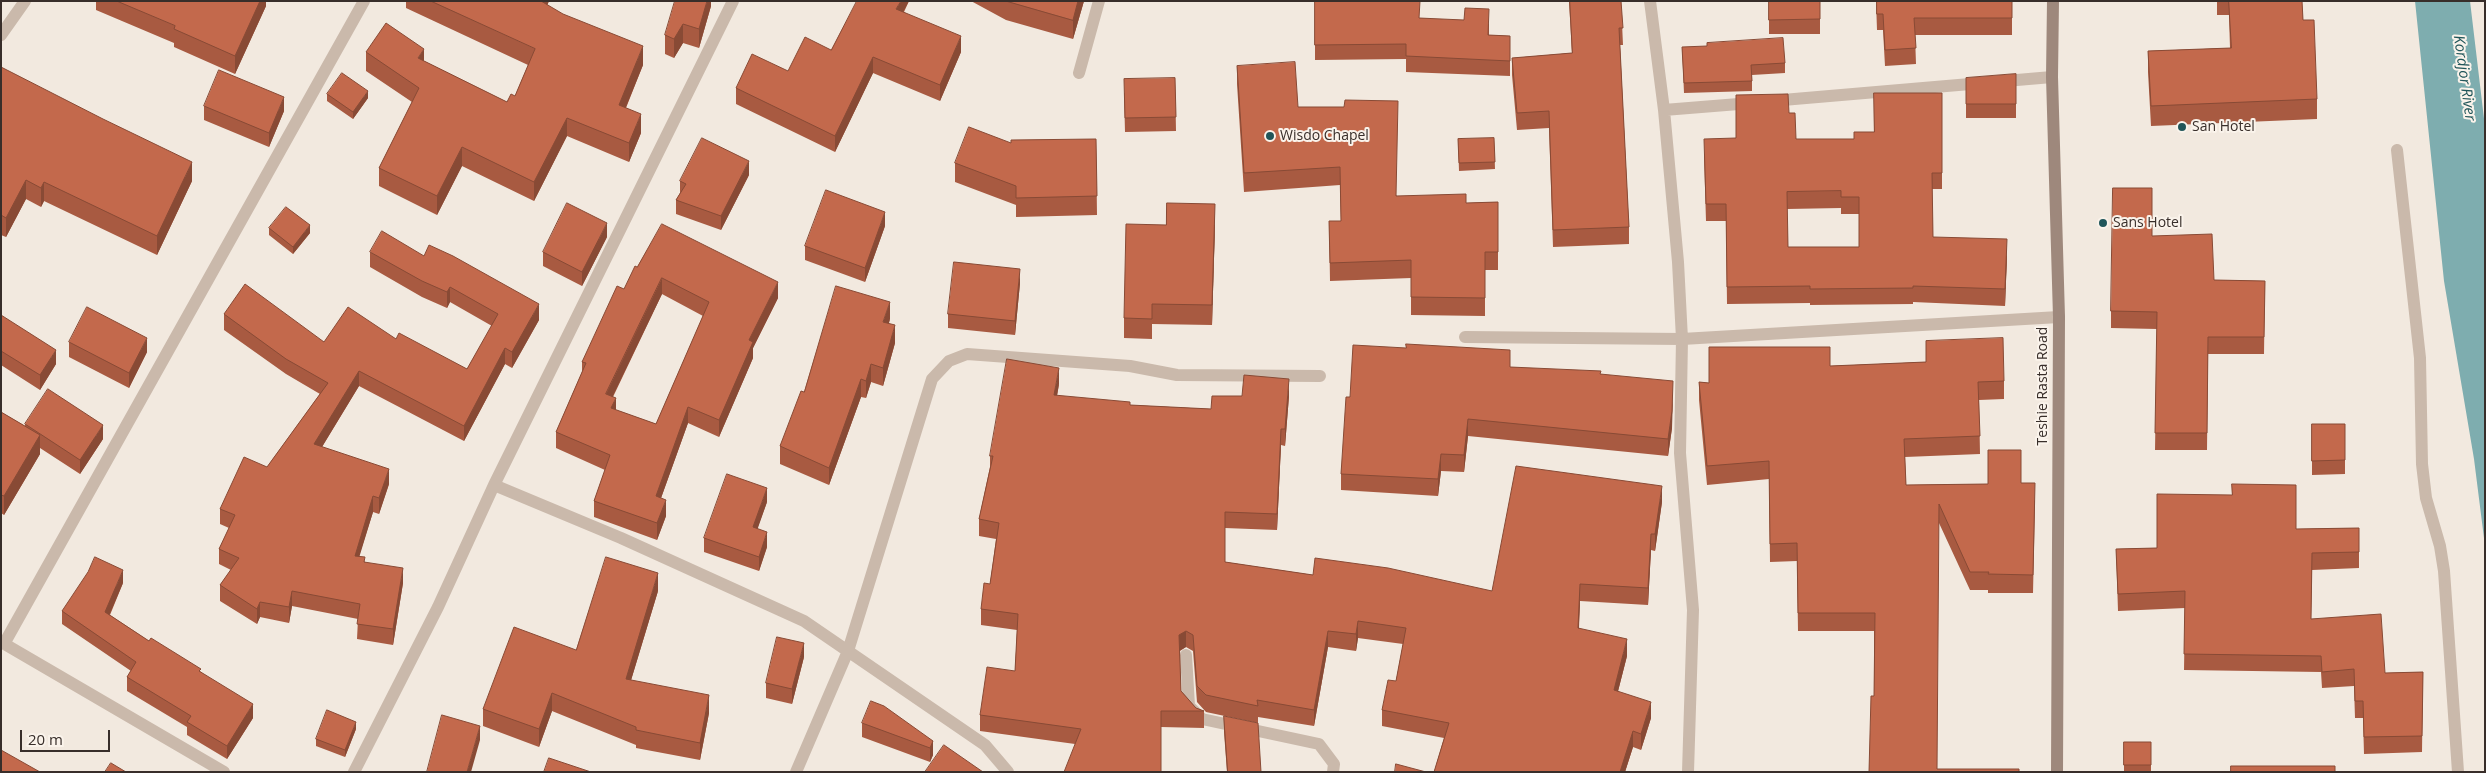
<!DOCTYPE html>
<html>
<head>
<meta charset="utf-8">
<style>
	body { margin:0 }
	#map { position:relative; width:2486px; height:773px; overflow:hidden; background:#f2e9df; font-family:"Open Sans",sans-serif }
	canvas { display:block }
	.frame { position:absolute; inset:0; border:2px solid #382e2a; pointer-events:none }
	.scale { position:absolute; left:20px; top:730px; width:90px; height:22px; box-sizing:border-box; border:2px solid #382e2a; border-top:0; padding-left:6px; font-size:15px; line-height:18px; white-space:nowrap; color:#382e2a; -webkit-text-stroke:4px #faf3eb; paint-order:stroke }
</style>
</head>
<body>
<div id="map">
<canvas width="2486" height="773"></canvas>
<div class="frame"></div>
<div class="scale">20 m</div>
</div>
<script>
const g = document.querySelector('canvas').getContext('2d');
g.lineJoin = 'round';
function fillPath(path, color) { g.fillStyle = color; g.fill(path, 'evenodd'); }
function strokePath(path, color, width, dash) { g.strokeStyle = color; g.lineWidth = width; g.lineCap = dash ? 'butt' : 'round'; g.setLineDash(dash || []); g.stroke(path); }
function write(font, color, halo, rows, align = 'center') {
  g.font = font + ' "Open Sans",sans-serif'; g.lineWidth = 4; g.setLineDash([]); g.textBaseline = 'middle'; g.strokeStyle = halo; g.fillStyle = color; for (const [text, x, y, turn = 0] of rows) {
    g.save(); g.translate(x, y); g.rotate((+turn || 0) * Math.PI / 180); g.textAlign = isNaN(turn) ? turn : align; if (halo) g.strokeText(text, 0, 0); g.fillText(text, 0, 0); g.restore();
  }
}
const water = new Path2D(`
	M2415 1H2470L2485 127V546L2474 459 2444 281Z`);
const lane = new Path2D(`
	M2397 150 2420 358 2422 464 2426 498 2440 546 2444 571 2458 772`);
const street = new Path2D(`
	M1650 1 1664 110 1678 262 1682 339 1680 453 1693 610 1688 772
	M1 35 25 1
	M1079 73 1099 1
	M1771 101 2052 77
	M1664 110 1751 103
	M1465 337 1682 339 2059 317
	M494 485 621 538 804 621 985 745 1008 772
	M1 642 224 772
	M4 644 364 1
	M1186 655 1189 706 1202 719 1319 744 1334 764 1333 772
	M354 772 438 607 494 485 733 1
	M796 772 848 651 932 379 949 361 967 354 1130 366 1177 375 1320 376`);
const secondary = new Path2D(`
	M2053 1 2052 77 2059 317 2057 772`);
const wall = new Path2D(`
	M96 1H266V6L235 74 174 47V43L96 10Z
	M406 1H549L547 5 643 65 626 108 641 133 629 162 567 136 534 201 462 166 437 215 379 186V168L412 102 366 71V52L424 61 507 102 515 96 528 65 406 8Z
	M711 1V6L699 48 683 43 674 58 665 54V35Z
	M909 1 904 12 961 52 940 101 873 73 835 152 736 104V88L788 71 831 50Z
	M971 1H1084L1073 39 1006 20Z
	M1315 1 1420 18 1489 24V35L1510 36V76L1406 72V59L1315 60Z
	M1569 1H1621L1623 45H1620L1629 227V244L1553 247 1549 128 1517 130 1512 75V58L1572 53Z
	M1769 1H1820V34H1769Z
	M1876 1H2012V35H1915L1916 64 1885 66 1883 30H1877Z
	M2217 1H2302L2303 20 2317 99V119L2151 126 2148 72V51L2230 48 2229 15H2217Z
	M1682 47 1785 63V73L1752 75V91L1684 93Z
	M1237 66 1298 107 1397 196 1466 203 1498 202V270H1485V316L1411 315V278L1330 281 1329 221H1341L1340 185 1244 192 1237 84Z
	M1 67 192 181 157 255 44 201 41 207 26 199 6 237 1 235Z
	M2016 74V118H1966V78Z
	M1175 78 1176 131 1125 132 1124 93Z
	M1942 93V189H1932L1933 237 2007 256 2005 306 1913 302V304L1810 305V303L1727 304 1726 221H1706L1704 155 1736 138 1789 113 1796 139H1854L1874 132ZM1841 208V214H1859V247H1788L1787 209Z
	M327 94 368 98 353 119 327 101Z
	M204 106 284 111 269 147 204 120Z
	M1494 138 1495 169 1459 171 1458 139Z
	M1096 139 1097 215 1016 217V205L955 182V163L1011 143Z
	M749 175 721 230 676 214V200L680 193V181Z
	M1166 225H1215L1212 325 1152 324V339L1124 338V318Z
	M885 226 865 282 805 260V246Z
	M269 228 310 233 293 254 269 235Z
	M2152 236 2214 280 2265 281 2264 354H2208L2207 450H2155L2157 329 2111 328V311Z
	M607 237 582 286 543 266V252Z
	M370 252 539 320 512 368 505 364 464 441 359 386 322 447 389 484 379 514 373 512 359 556 365 562 403 583 393 645 357 639 358 619 292 606 289 623 260 617 257 624 220 601V585L231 570 219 564V549L229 528 220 524V509L267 467 320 394 286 374 224 330V314L324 342 396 339 467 369 492 326 450 302 447 308 422 297 370 267Z
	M637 267 778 298 753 348V358L719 437 688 423 661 498 666 516 657 540 594 517V501L605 470 556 448V432L582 372V362ZM662 294 703 316 656 424 616 410 613 397Z
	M1020 283 1015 335 948 328V314Z
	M1 315 56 364 40 390 1 365Z
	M890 319 889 323 895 343 883 386 871 382 866 398 861 397 829 485 780 464V446L804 392Z
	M1926 341 2004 381V399L1979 400 1980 454 1905 457 1906 485 1988 484 2021 483 2035 501 2033 593H1988V590H1970L1939 523 1869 772 1874 696V631H1798L1797 561 1770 562 1769 479 1707 485 1699 400V382L1709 383 1830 366 1926 362Z
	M69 342 147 352 129 388 69 357Z
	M1510 367 1601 374 1672 428 1668 456 1468 436 1464 472 1441 471 1438 496 1341 490V474L1350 397Z
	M1059 384 1057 396 1130 405 1211 409 1289 396 1285 446 1281 445 1277 530 1225 528V562L1313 575 1492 591 1662 502 1655 551 1651 550 1648 605 1580 601 1579 628 1627 656 1618 691 1651 718 1641 750 1633 747 1625 772H1434L1444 738 1382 726V710L1396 681 1403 644 1358 638 1356 651 1328 647 1314 726 1258 717V723L1206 712 1197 702 1193 651 1186 647 1180 651 1181 691 1196 708 1204 711V728L1161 727 1075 744 980 731V715L1015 671 1017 630 981 625V609L990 584 996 539 979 536V519L990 467V456Z
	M1 412 25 426V424L103 439 80 474 40 448V454L4 515 1 513Z
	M2312 424H2345V474L2312 475Z
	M767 502 757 529 767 547 759 571 704 552V538Z
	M2359 528V568L2312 570 2311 619 2385 673 2423 672 2422 752 2364 754 2363 718H2355L2354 686 2322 688 2321 672 2184 670 2185 608 2118 611 2116 549 2157 548 2296 529Z
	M123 583 110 615 149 641 201 672 253 718 227 759 187 735V727L127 691V677L131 671 62 624V611Z
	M658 591 631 680 709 713 700 760 636 748V745L552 711 539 747 483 726V709L576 650Z
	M804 657 792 704 766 698V683Z
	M1224 716 1261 772H1227L1224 732Z
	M862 723 933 741V755L930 762 862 737Z
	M356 729 345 757 316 746V739Z
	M2124 742H2151V772H2124Z`);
const shadedWall = new Path2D(`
	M260 1H266V6L235 74V56Z
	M541 1H549L541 20Z
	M707 1H711V6L699 48V29Z
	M901 1H909L896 25V9Z
	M1078 1H1084L1073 39V20Z
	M683 24V43L674 58V39Z
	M961 36V52L940 101V85Z
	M643 46V65L619 124V105Z
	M424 49V68L418 58Z
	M873 57V73L835 152V136Z
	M368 91V98L353 119V112Z
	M284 97V111L269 147V133Z
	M641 114V133L629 162V143Z
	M567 118V136L534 201V182Z
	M462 147V166L437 215V196Z
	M749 161V175L721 230V216Z
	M192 162V181L157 255V236Z
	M26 180V199L6 237V218Z
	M44 182V201L41 207V188Z
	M1215 204V225L1212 325V305Z
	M885 212V226L865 282V268Z
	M607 223V237L582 286V272Z
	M310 225V233L293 254V247Z
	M2007 239V256L2005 306V289Z
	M1020 269V283L1015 335V321Z
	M662 278V294L606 410V394Z
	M778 282V298L753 348V358L719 437V420L749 340Z
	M450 287V302L447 308V292Z
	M890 302V319L883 340V322Z
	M539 304V320L512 368V352Z
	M895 325V343L883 386V368Z
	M147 338V352L129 388V373Z
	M505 348V364L464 441V426Z
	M56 350V364L40 390V375Z
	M871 364V382L866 398V381Z
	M1059 368V384L1054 412V395Z
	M359 371V386L314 460V444Z
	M861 379V397L829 485V468Z
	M1289 379V396L1285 446V429Z
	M1673 397 1672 428 1668 456V439Z
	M616 398V414L611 408Z
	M688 407V423L656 512V496Z
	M1468 419V436L1464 472V455Z
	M103 425V439L80 474V460Z
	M1281 429V445L1277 530V514Z
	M40 435V454L4 515V496Z
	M1441 454V471L1438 496V479Z
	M389 469V484L379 514V498Z
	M1662 486V502L1655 551V534Z
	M767 488V502L753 542V527Z
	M373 496V512L355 571V556Z
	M666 500V516L657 540V523Z
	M767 532V547L759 571V557Z
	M1651 534V550L1648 605V588Z
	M403 568V583L393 645V629Z
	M123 570V583L105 625V612Z
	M658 573V591L626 697V679Z
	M1580 584V601L1578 644V628Z
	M292 591V606L289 623V607Z
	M260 602V617L257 624V609Z
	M1358 621V638L1356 651V634Z
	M1186 631V647L1179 651V635Z
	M1328 631V647L1314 726V710Z
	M1627 639V656L1614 707V690Z
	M804 643V657L792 704V689Z
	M552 693V711L539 747V729Z
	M709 695V713L700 760V743Z
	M1651 702V718L1641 750V734Z
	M253 704V718L227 759V746Z
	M356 722V729L345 757V750Z
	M480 726V740L471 772H467Z
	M1633 731V747L1625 772H1620Z
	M933 741V755L930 762V748Z`);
const building = new Path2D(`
	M117 1H260L235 56 174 29 175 26Z
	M431 1H541L563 14 643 46 619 105 641 114 629 143 567 118 534 182 462 147 437 196 379 168 419 88 366 52 386 23 424 49 418 58 507 102 511 94 515 96 535 49Z
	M675 1H707L699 29 683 24 674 39 665 35Z
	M857 1H901L896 9 961 36 940 85 873 57 835 136 736 88 752 54 788 71 805 37 831 50Z
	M1006 1H1078L1073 20Z
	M1315 1H1420L1419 18 1464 20 1465 8 1489 9 1488 35 1510 36V61L1406 56V44L1315 45Z
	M1570 1H1621L1623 28H1619L1629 227 1553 230 1549 111 1517 113 1512 58 1572 53Z
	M1769 1H1820V19L1769 20Z
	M1877 1H2012V18H1914L1916 48 1885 50 1883 14H1877Z
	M2229 1H2302L2303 20H2314L2317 99 2151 106 2148 51 2231 48Z
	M1783 38 1785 63 1751 65 1752 81 1684 83 1682 47 1707 46V43Z
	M1295 62 1298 107H1344L1345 100 1398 101 1396 196 1466 194V203L1498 202V252H1485V298L1411 297V260L1330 263 1329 221H1341L1340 167 1244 173 1237 66Z
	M1 67 103 119 192 162 157 236 44 182 41 188 26 180 6 218 1 215Z
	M219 70 284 97 269 133 204 106Z
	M342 73 368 91 353 112 327 94Z
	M2016 74V104H1966V78Z
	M1175 78 1176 117 1125 118 1124 79Z
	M1874 93H1942V173H1932L1933 237 2007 239 2005 289 1913 286V288L1810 289V286L1727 287 1726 204H1706L1704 139 1736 138V95L1788 94 1789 113H1795L1796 139H1854V132H1874ZM1841 191V197H1859V247H1788L1787 192Z
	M969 127 1011 143V140L1096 139 1097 196 1016 198V186L955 163Z
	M702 138 749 161 721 216 676 200 686 184 680 181Z
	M1494 138 1495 162 1459 163 1458 139Z
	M2113 188H2152V236L2212 234 2214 280 2265 281 2264 337H2208L2207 433H2155L2157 312 2111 311Z
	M826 190 885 212 865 268 805 246Z
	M567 203 607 223 582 272 543 252Z
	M1167 203 1215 204 1212 305 1152 304V319L1124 318 1126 224 1166 225Z
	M286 207 310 225 293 247 269 228Z
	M662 224 778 282 749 340 753 342 719 420 688 407 656 496 666 500 657 523 594 501 610 455 556 432 586 363 582 362 617 286 624 289 635 266 637 267ZM662 278 709 302 656 424 611 408 616 398 606 394Z
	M382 231 424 256 429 245 453 256 539 304 512 352 505 348 464 426 359 371 314 444 389 469 379 498 373 496 355 556 365 557 364 562 403 568 393 629 357 624 360 604 292 591 289 607 260 602 257 609 220 585 239 558 219 549 235 515 220 509 244 457 267 467 328 383 286 359 224 314 245 284 324 342 348 307 396 339 399 333 467 369 498 314 450 287 447 292 422 281 370 252Z
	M954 262 1020 269 1015 321 948 314Z
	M836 286 890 302 883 322 895 325 883 368 871 364 866 381 861 379 829 468 780 446 801 391 804 392Z
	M87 307 147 338 129 373 69 342Z
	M1 315 56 350 40 375 1 351Z
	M2003 338 2004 381 1978 382 1980 436 1904 439 1906 485 1988 484V450H2021V483H2035L2033 575 1988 574 1989 572H1970L1939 504 1937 769H2019V772H1869L1871 696H1874L1875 613H1798L1797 543 1770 544 1769 461 1707 466 1699 382 1709 383V347H1830V366L1926 362V341Z
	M1406 344 1510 350V367L1601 371 1600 374 1673 381 1672 411 1668 439 1468 419 1464 455 1441 454 1438 479 1341 474 1346 397H1350L1353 345 1406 348Z
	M1007 359 1059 368 1054 395 1130 402V405L1211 409 1212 396H1242L1244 375 1289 379 1285 429H1281L1277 514 1225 512V562L1313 575 1315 558 1388 568 1492 591 1516 466 1662 486 1655 534H1651L1648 588 1580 584 1578 628 1627 639 1614 690 1651 702 1641 734 1633 731 1620 772H1434L1449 723 1382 710 1388 680 1396 681 1406 628 1358 621 1356 634 1328 631 1314 710 1257 700 1258 706 1206 695 1197 686 1193 635 1186 631 1179 635 1181 691 1196 708 1204 711H1161V772H1064L1081 729 980 715 987 667 1015 671 1018 614 981 609 984 583 990 584 999 523 979 519 993 456H990Z
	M48 389 103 425 80 460 25 424Z
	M1 412 40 435 4 496 1 495Z
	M2312 424H2345V460L2312 461Z
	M727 474 767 488 753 527 767 532 759 557 704 538Z
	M2232 484 2296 485V529L2359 528V552L2312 553 2311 619 2381 614 2385 673 2423 672 2422 736 2364 737 2363 701H2355L2354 669 2322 672 2321 656 2184 654 2185 591 2118 594 2116 549 2157 548V494L2232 495Z
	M95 557 123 570 105 612 149 641 151 638 201 669 199 671 253 704 227 746 187 722 191 716 127 677 136 662 62 611 88 572Z
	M606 557 658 573 626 679 709 695 700 743 636 730V727L552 693 539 729 483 709 514 627 576 650Z
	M777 637 804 643 792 689 766 683Z
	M871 701 884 706 933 741 930 748 862 723Z
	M327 710 356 722 345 750 316 739Z
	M442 715 480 726 467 772H427Z
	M1224 716 1258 723 1261 772H1228Z
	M2124 742H2151V765H2124Z
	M944 745 983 772H925Z
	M1 750 40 772H1Z
	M549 758 591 772H544Z
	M111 763 126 772H105Z
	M1396 764 1426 772H1395Z
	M2231 766H2335V772H2231Z`);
const markers = [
	[2182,127,5,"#205559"],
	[1270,136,5,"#205559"],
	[2103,223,5,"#205559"]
];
const poiNames = [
	["San Hotel",2192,127],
	["Wisdo Chapel",1280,136],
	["Sans Hotel",2113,223]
];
const streetNames = [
	["Teshie Rasta Road",2043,386,-90]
];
const waterNames = [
	["Kordjor River",2464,78,82]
];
fillPath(water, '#7eadaf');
strokePath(lane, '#cab9ab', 12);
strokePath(street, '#cab9ab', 12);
strokePath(secondary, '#9e887c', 12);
fillPath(wall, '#a85a41');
fillPath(shadedWall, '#884a35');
fillPath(building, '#c3694c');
strokePath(building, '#884a35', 1);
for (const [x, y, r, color] of markers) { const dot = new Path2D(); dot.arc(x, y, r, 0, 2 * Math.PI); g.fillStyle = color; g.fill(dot); strokePath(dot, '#faf3eb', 2); }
write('14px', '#382e2a', '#faf3eb', poiNames, 'left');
write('14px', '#382e2a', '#faf3eb', streetNames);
write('italic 15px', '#205559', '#faf3eb', waterNames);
</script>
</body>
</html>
